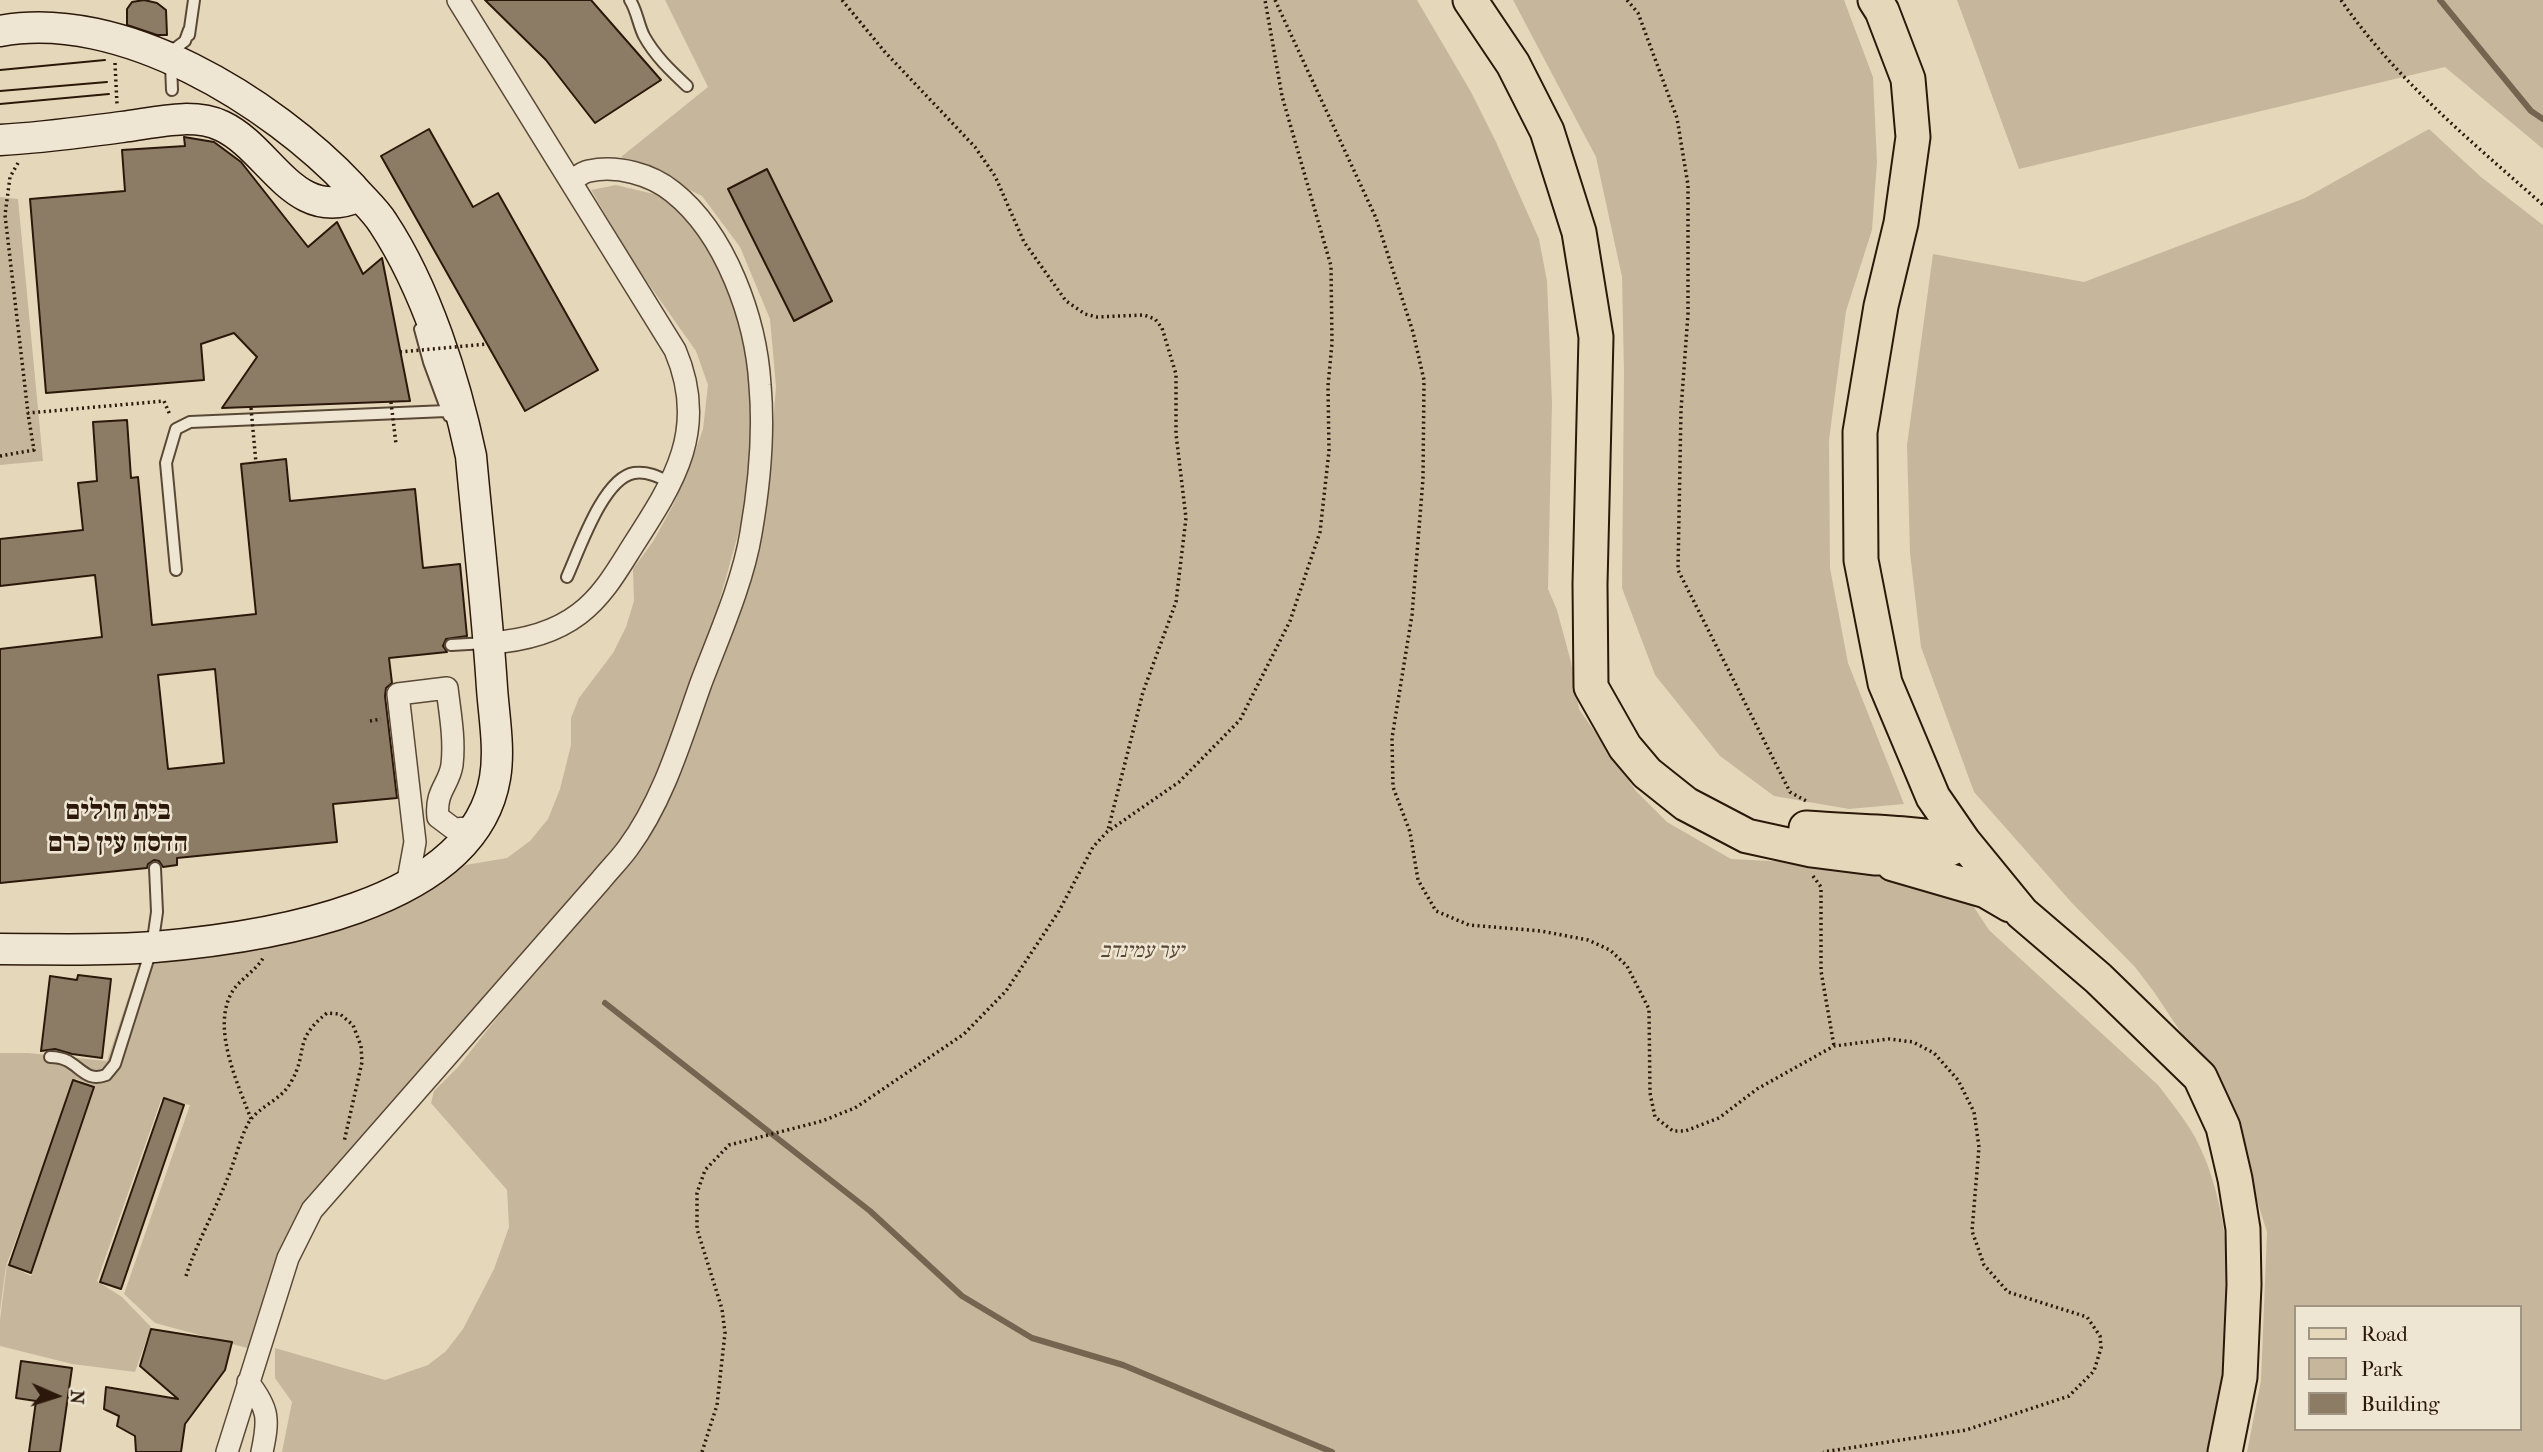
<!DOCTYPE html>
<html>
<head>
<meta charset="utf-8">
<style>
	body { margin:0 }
	#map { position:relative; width:2543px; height:1452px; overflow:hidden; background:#e5d8ba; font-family:"IM FELL French Canon",serif }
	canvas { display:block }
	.legend { position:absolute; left:2294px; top:1305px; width:228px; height:126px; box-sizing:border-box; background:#eee6d2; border:2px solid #a09482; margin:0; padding:9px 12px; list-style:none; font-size:21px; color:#2c180a }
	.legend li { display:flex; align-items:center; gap:14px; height:35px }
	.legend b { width:35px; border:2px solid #a09482 }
	.north { position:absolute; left:21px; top:1361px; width:70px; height:70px; -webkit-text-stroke:5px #eee6d2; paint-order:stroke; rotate:93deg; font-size:19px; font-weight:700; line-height:28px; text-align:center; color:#2c180a }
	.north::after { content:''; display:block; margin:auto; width:24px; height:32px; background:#2c180a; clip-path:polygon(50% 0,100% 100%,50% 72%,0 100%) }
</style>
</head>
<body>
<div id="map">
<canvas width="2543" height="1452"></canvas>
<ul class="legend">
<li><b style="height:9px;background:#e5d8ba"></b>Road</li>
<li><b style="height:19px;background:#c6b79c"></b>Park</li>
<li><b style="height:19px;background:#8c7c66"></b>Building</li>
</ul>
<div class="north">N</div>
</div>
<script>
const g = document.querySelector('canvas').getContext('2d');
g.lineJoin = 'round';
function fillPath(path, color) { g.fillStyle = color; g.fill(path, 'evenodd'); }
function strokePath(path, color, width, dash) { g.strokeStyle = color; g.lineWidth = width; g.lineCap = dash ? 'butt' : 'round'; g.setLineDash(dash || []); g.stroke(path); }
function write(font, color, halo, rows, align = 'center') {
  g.font = font + ' "IM FELL French Canon","Frank Ruhl Libre",serif'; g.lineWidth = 5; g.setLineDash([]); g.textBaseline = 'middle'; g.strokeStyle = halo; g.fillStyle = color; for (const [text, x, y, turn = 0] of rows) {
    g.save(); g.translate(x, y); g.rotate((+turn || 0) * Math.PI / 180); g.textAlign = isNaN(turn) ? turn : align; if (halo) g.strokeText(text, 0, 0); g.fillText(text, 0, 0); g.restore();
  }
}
const green = new Path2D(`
	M665 0H1417L1471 92 1496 142 1539 239 1547 281 1552 403 1548 589 1557 610 1571 662 1579 709 1636 791 1667 822 1731 859 1832 864 1875 876 1958 883 1989 930 2158 1085C2171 1102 2184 1118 2195 1137 2231 1205 2232 1293 2226 1368 2224 1396 2217 1424 2212 1452H282L292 1402 275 1378V1348L385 1380 428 1365 446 1351 463 1329 494 1269 509 1227 507 1190 431 1103 434 1091 458 1067 573 922 634 854 767 498 776 387 770 319 740 247 702 196 621 157 708 87Z
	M1513 0H1844L1873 77 1877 162 1872 230 1846 311 1829 440 1830 568 1848 663 1904 804 1849 809 1774 796 1720 756 1655 675 1622 588 1624 373 1622 277 1596 157Z
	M1957 0H2543V149L2445 67 2019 169Z
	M2429 129 2481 177 2543 225V1452H2247L2261 1380 2267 1232 2224 1097 2154 992 2135 967 2072 903 1974 792 1921 647 1910 553 1907 445 1933 254 2084 282 2305 198ZM2296 1307H2520V1429H2296Z
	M616 185 658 195 683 212 721 264 748 340 754 439 744 513 701 667 666 762 640 809 623 846 345 1162 309 1195 294 1224 251 1349 155 1323 124 1294 190 1105 161 1100 97 1281 122 1297 151 1327 135 1372 72 1364 0 1346V1320L7 1264 31 1276 95 1086 76 1079 6 1266 0 1311V1053H28L107 1061 141 959 448 868 507 858 530 841 548 819 560 789 571 745V718L579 698 613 653 626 627 634 601 633 569 654 540 673 505 687 474 703 429 708 385 696 351 635 265 591 190Z
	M0 197 18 199 43 461 0 465Z`);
const stream = new Path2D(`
	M2440 0 2531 111 2543 119
	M605 1003 870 1211 962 1296 1032 1338 1123 1365 1332 1452`);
const building = new Path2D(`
	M144 0 157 3 166 10 167 35H157L127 25V9L132 2Z
	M485 0H591L661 80 595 123 546 60Z
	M429 129 473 207 498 193 598 370 525 411 381 156Z
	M184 137 214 142 241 162 308 247 337 222 363 274 382 258 410 401 222 408 257 357 234 333 201 344 204 380 46 393 30 199 125 191 122 150 185 146Z
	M767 169 832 301 794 321 728 189Z
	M127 420 131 478 138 477 152 625 256 614 241 464 286 459 290 501 415 489 423 568 460 564 467 636 446 639 443 646 447 652 389 658 392 683 386 688 385 696 397 798 333 804 337 842 177 858V865L163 867 159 861 154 860 148 864 147 868 0 883V649L102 637 95 575 0 586V539L83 530 78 483 97 481 93 422ZM215 669 224 763 168 769 158 675Z
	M78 975 111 979 102 1058 72 1054 55 1049 41 1051 50 976 77 980Z
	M73 1080 94 1087 31 1273 9 1265Z
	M164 1098 184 1105 121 1289 100 1282Z
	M151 1329 232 1342 225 1370 185 1424 181 1452H136L135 1436 117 1426 119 1416 104 1409 106 1387 178 1399 140 1366Z
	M21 1361 72 1368 60 1452H29L36 1401 16 1398Z`);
const path = new Path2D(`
	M842 0 884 51 975 147 995 176 1024 242 1066 301 1085 314 1097 317 1144 315 1155 319 1162 328 1176 374V434L1186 518 1176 602 1143 692 1108 830
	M1275 0 1376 218 1413 332 1424 380 1423 479 1412 615 1392 738 1393 787 1410 832 1418 880 1436 911 1469 925 1541 931 1588 940 1610 950 1627 966 1649 1009 1650 1093 1655 1117 1673 1131H1685L1719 1118 1757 1089 1834 1046 1889 1039 1913 1042 1934 1053 1958 1080 1974 1112 1979 1147 1972 1231 1984 1265 2008 1292 2087 1317 2100 1336 2101 1348 2094 1371 2069 1396 1966 1430 1823 1452
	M1627 0 1638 13 1677 118 1688 185V314L1681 410 1678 570 1790 792 1808 802
	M2341 0C2396 80 2471 141 2543 205
	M115 63 117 105
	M18 163 10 177 5 215 28 413 164 401 170 415
	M0 456 34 450 28 414
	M370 721 381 719
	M1813 876 1821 887V971L1834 1046
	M251 1119C238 1084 212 1030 231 994 238 980 256 971 263 958
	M186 1276C197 1242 215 1211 228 1177 234 1164 243 1127 252 1118 264 1104 282 1099 291 1082 309 1051 292 1041 327 1013L340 1014 353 1025 361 1046 362 1062 344 1142
	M702 1452 717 1405 725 1333 722 1309 697 1229V1193L705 1170 729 1145 822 1121 855 1108 964 1034 1006 991 1059 911 1093 847 1107 832 1179 782 1240 720 1290 621 1320 532 1329 451 1328 386 1332 343 1331 266 1282 96 1265 0`);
const lane = new Path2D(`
	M630 0C637 11 638 24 644 36 655 56 671 71 687 86
	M189 35 194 0
	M169 53 185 41 189 30
	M171 64 172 90
	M420 329 429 362 449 416
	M176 570 166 463 176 429 190 422 446 411
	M567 577C579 551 603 478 634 473 648 471 659 477 671 483
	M451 645 486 643
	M50 1057C56 1057 62 1058 68 1061 82 1069 88 1082 106 1075L115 1064 152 947 157 912 155 868`);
const street = new Path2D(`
	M458 0 675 350C709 429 674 482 632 547 617 571 602 597 579 614 554 633 520 641 489 643
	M407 886 415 842 398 694 447 688C450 713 455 739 452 765 449 785 435 791 438 817L454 829 469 828 480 822
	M248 1382C269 1409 269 1419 262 1452
	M227 1452 288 1258 312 1210 601 880C610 869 620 859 628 848 664 799 681 739 701 683 719 636 743 582 751 533 759 487 764 431 760 385 756 319 726 234 673 192 651 174 617 165 589 171 582 172 576 178 571 182`);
const secondary = new Path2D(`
	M0 31C121 8 272 102 352 187 362 199 375 210 383 223 426 288 455 380 471 456 478 533 487 610 492 688 494 717 500 749 495 778 473 908 261 938 154 947 103 951 51 949 0 949
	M0 140C41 138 82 132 122 127 154 123 192 112 222 126 271 149 294 225 360 196`);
const primary = new Path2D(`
	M1470 0 1513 64 1547 131 1579 232 1596 337 1590 584 1591 687 1625 747 1647 773 1686 804 1747 836 1811 850 1874 858H1910L1939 854 1964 842
	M1875 0 1882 11 1908 79 1913 137 1901 223 1881 306 1860 432 1861 560 1885 683 1933 797 1964 842 2022 913 2098 978 2200 1077 2223 1127 2235 1179 2243 1229 2244 1285 2240 1377 2225 1452
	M1806 828C1859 832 1910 831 1962 842
	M1893 864 1986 891 2010 905`);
const tram = new Path2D(`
	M0 70 105 60
	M0 91 107 82
	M0 104 109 94`);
const pathBridge = new Path2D(`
	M400 352 487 344
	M391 402 396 444
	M251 408 256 463`);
const parkNames = [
	["יער עמינדב",1142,952]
];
const districtNames = [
	["בית חולים",118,812],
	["הדסה עין כרם",118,844]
];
fillPath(green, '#c6b79c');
strokePath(stream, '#756450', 6);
fillPath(building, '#8c7c66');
strokePath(building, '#2c180a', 2);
strokePath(lane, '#5a4836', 14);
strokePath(street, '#5a4836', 24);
strokePath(secondary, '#2c180a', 33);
strokePath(primary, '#2c180a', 37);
strokePath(path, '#2c180a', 3.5, [2, 3.5]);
strokePath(lane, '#eee6d2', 10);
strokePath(street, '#eee6d2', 21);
strokePath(secondary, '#eee6d2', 30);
strokePath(primary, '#e5d8ba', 33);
strokePath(tram, '#2c180a', 2);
strokePath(pathBridge, '#2c180a', 3.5, [2, 3.5]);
write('italic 21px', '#5a4836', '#eee6d2', parkNames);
write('bold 28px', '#2c180a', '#eee6d2', districtNames);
</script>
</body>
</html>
